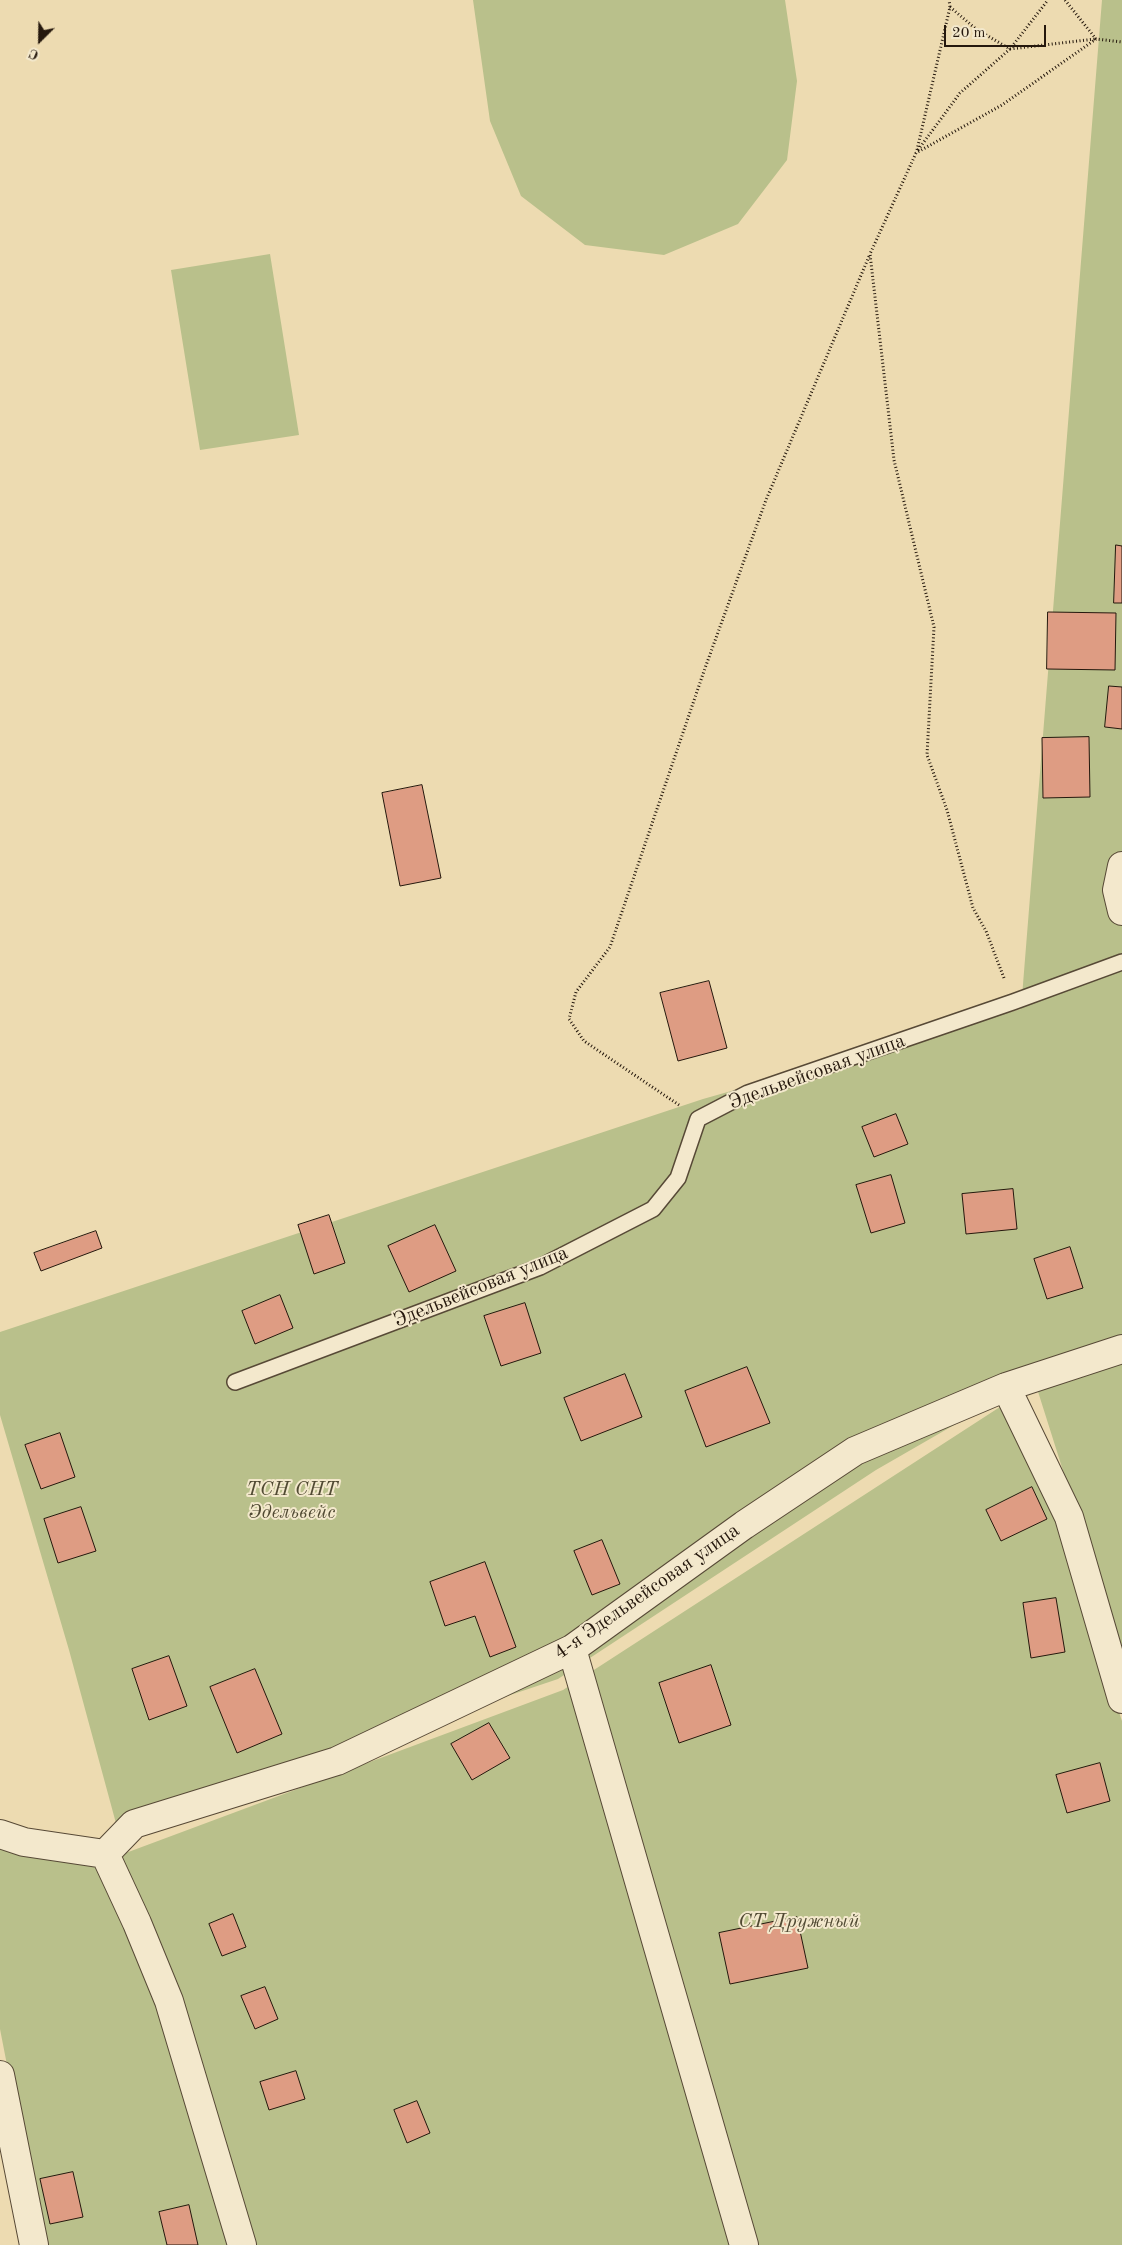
<!DOCTYPE html>
<html>
<head>
<meta charset="utf-8">
<style>
	body { margin:0 }
	#map { position:relative; width:1122px; height:2245px; overflow:hidden; background:#eddbb1; font-family:"Old Standard TT",serif }
	canvas { display:block }
	.north { position:absolute; left:15px; top:15px; width:50px; height:50px; -webkit-text-stroke:4px #f3e8cc; paint-order:stroke; rotate:203deg; font-size:14px; font-weight:700; line-height:20px; text-align:center; color:#25180d }
	.north::after { content:''; display:block; margin:auto; width:18px; height:22px; background:#25180d; clip-path:polygon(50% 0,100% 100%,50% 72%,0 100%) }
	.scale { position:absolute; left:944px; top:25px; width:102px; height:22px; box-sizing:border-box; border:2px solid #25180d; border-top:0; padding-left:6px; font-size:15px; line-height:18px; white-space:nowrap; color:#25180d; -webkit-text-stroke:4px #f3e8cc; paint-order:stroke }
</style>
</head>
<body>
<div id="map">
<canvas width="1122" height="2245"></canvas>
<div class="north">С</div>
<div class="scale">20 m</div>
</div>
<script>
const g = document.querySelector('canvas').getContext('2d');
g.lineJoin = 'round';
function fillPath(path, color) { g.fillStyle = color; g.fill(path, 'evenodd'); }
function strokePath(path, color, width, dash) { g.strokeStyle = color; g.lineWidth = width; g.lineCap = dash ? 'butt' : 'round'; g.setLineDash(dash || []); g.stroke(path); }
function write(font, color, halo, rows, align = 'center') {
  g.font = font + ' "Old Standard TT",serif'; g.lineWidth = 4; g.setLineDash([]); g.textBaseline = 'middle'; g.strokeStyle = halo; g.fillStyle = color; for (const [text, x, y, turn = 0] of rows) {
    g.save(); g.translate(x, y); g.rotate((+turn || 0) * Math.PI / 180); g.textAlign = isNaN(turn) ? turn : align; if (halo) g.strokeText(text, 0, 0); g.fillText(text, 0, 0); g.restore();
  }
}
const green = new Path2D(`
	M473 0H785L797 81 787 160 738 224 664 255 585 245 521 196 490 121Z
	M1102 0H1122V1657L1034 1379 876 1470 558 1679 117 1827 69 1650 0 1415V1332L703 1099 1021 1009Z
	M270 254 299 435 200 450 171 270Z
	M1003 1405 1060 1532 1122 1721V2245H42L0 2029V1839L123 1854 563 1690Z`);
const building = new Path2D(`
	M1116 545 1122 546V603H1114Z
	M1048 612 1116 613 1115 670 1047 669Z
	M1109 686 1122 687V729L1105 727Z
	M1089 737 1090 797 1043 798 1042 738Z
	M422 785 441 878 400 886 382 793Z
	M709 981 727 1048 678 1061 660 993Z
	M896 1114 908 1144 874 1157 862 1127Z
	M891 1175 905 1223 871 1233 856 1185Z
	M1013 1189 1017 1229 966 1234 962 1194Z
	M329 1215 345 1263 314 1274 298 1225Z
	M435 1225 456 1271 409 1292 388 1246Z
	M96 1231 102 1248 41 1271 34 1253Z
	M1070 1247 1083 1288 1047 1299 1034 1259Z
	M280 1295 293 1328 255 1344 242 1311Z
	M525 1303 541 1353 501 1366 484 1316Z
	M747 1367 770 1423 706 1447 685 1391Z
	M625 1374 642 1417 581 1441 564 1398Z
	M60 1433 75 1477 41 1489 25 1445Z
	M1032 1487 1047 1519 1001 1541 986 1510Z
	M81 1507 96 1551 58 1563 44 1519Z
	M602 1540 620 1584 592 1595 574 1551Z
	M485 1562 516 1647 490 1657 475 1616 445 1626 430 1582Z
	M1056 1598 1065 1652 1031 1658 1023 1603Z
	M169 1656 187 1706 149 1720 132 1669Z
	M711 1665 731 1725 679 1743 659 1683Z
	M255 1669 282 1734 237 1753 210 1687Z
	M489 1723 510 1758 472 1780 451 1744Z
	M1100 1763 1110 1801 1067 1813 1056 1775Z
	M233 1914 246 1947 222 1956 209 1924Z
	M797 1917 808 1968 730 1984 719 1933Z
	M265 1987 278 2019 255 2029 241 1996Z
	M296 2071 305 2099 269 2110 260 2082Z
	M417 2101 430 2133 407 2143 394 2110Z
	M73 2172 83 2217 50 2224 40 2179Z
	M189 2205 198 2245H167L159 2212Z`);
const path = new Path2D(`
	M1065 0 1096 39
	M950 7 976 29 1010 49 1095 39
	M917 150 950 7 949 0
	M918 150 960 93 1010 49 1048 0
	M1004 978 986 931 973 908 947 810 927 755 934 627 894 460 870 254 916 153 1002 105 1096 39 1122 42
	M679 1105 584 1041 569 1019 576 992 610 947 704 671 766 500 870 254`);
const lane = new Path2D(`
	M235 1382 540 1267 653 1209 678 1178 698 1119 748 1093 1013 1002 1122 962`);
const street = new Path2D(`
	M1122 866 1117 890 1122 911
	M1006 1387 1069 1517 1122 1699
	M572 1649 744 2245
	M0 1834 24 1842 105 1854 134 1824 337 1761 572 1649 744 1525 855 1451 1006 1387 1122 1349
	M105 1854 137 1923 169 2001 242 2245
	M0 2075 34 2245`);
const streetNames = [
	["Эдельвейсовая улица",817,1072,-20],
	["Эдельвейсовая улица",481,1287,-22],
	["4-я Эдельвейсовая улица",647,1592,-35]
];
const parkNames = [
	["ТСН СНТ",292,1490],
	["Эдельвейс",292,1513],
	["СТ Дружный",799,1922]
];
fillPath(green, '#b9c08b');
fillPath(building, '#de9c83');
strokePath(building, '#25180d', 1);
strokePath(lane, '#574936', 18);
strokePath(street, '#574936', 30);
strokePath(path, '#25180d', 3, [1, 2.5]);
strokePath(lane, '#f3e8cc', 15);
strokePath(street, '#f3e8cc', 28);
write('20px', '#25180d', '#f3e8cc', streetNames);
write('italic 20px', '#514a33', '#f3e8cc', parkNames);
</script>
</body>
</html>
